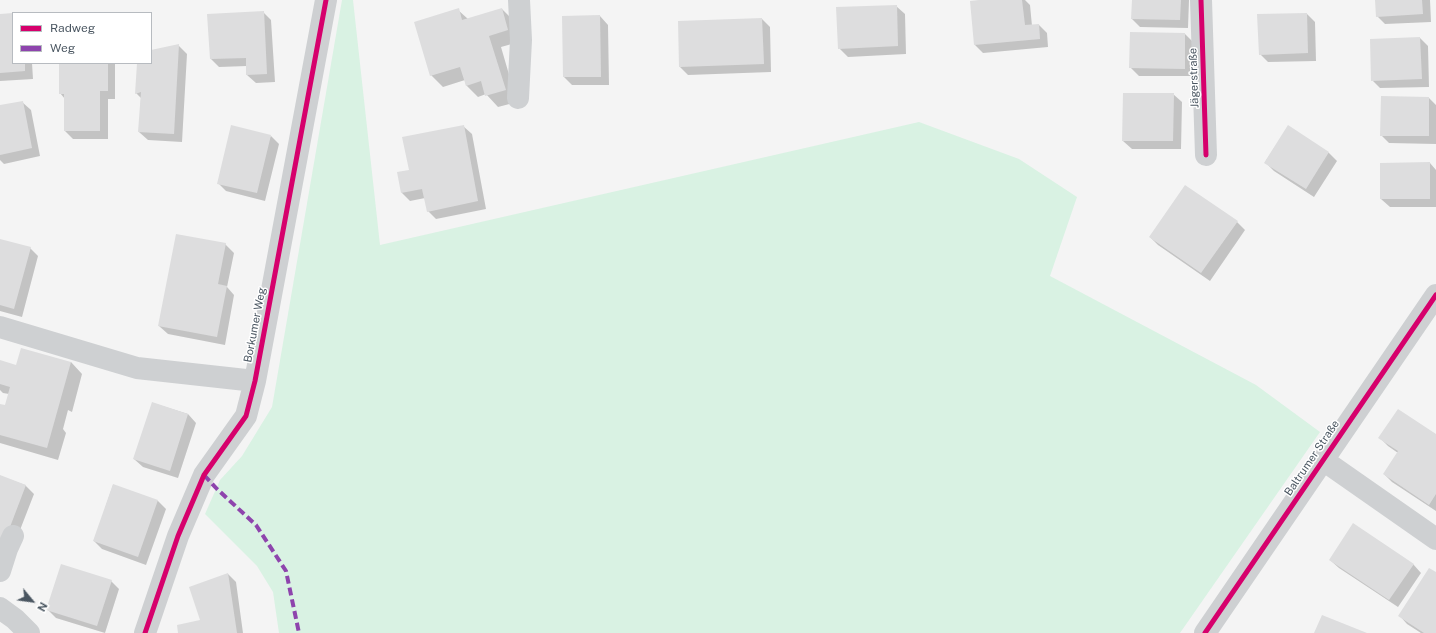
<!DOCTYPE html>
<html>
<head>
<meta charset="utf-8">
<style>
	body { margin:0 }
	#map { position:relative; width:1436px; height:633px; overflow:hidden; background:#f4f4f4; font-family:"Public Sans",sans-serif }
	canvas { display:block }
	.legend { position:absolute; left:12px; top:12px; width:140px; height:52px; box-sizing:border-box; background:#fff; border:1px solid #b7bbc0; margin:0; padding:5px 7px; list-style:none; font-size:12px; color:#4a5661 }
	.legend li { display:flex; align-items:center; gap:8px; height:20px }
	.legend b { width:20px; border:1px solid #b7bbc0 }
	.north { position:absolute; left:12px; top:581px; width:40px; height:40px; -webkit-text-stroke:3px #fff; paint-order:stroke; rotate:119deg; font-size:11px; font-weight:700; line-height:16px; text-align:center; color:#4a5661 }
	.north::after { content:''; display:block; margin:auto; width:14px; height:18px; background:#4a5661; clip-path:polygon(50% 0,100% 100%,50% 72%,0 100%) }
</style>
</head>
<body>
<div id="map">
<canvas width="1436" height="633"></canvas>
<ul class="legend">
<li><b style="height:5px;background:#d6006c"></b>Radweg</li>
<li><b style="height:5px;background:#8e44ad"></b>Weg</li>
</ul>
<div class="north">N</div>
</div>
<script>
const g = document.querySelector('canvas').getContext('2d');
g.lineJoin = 'round';
function fillPath(path, color) { g.fillStyle = color; g.fill(path, 'evenodd'); }
function strokePath(path, color, width, dash) { g.strokeStyle = color; g.lineWidth = width; g.lineCap = dash ? 'butt' : 'round'; g.setLineDash(dash || []); g.stroke(path); }
function write(font, color, halo, rows, align = 'center') {
  g.font = font + ' "Public Sans",sans-serif'; g.lineWidth = 3; g.setLineDash([]); g.textBaseline = 'middle'; g.strokeStyle = halo; g.fillStyle = color; for (const [text, x, y, turn = 0] of rows) {
    g.save(); g.translate(x, y); g.rotate((+turn || 0) * Math.PI / 180); g.textAlign = isNaN(turn) ? turn : align; if (halo) g.strokeText(text, 0, 0); g.fillText(text, 0, 0); g.restore();
  }
}
const green = new Path2D(`
	M342 0H353L380 245 919 122 1019 159 1077 197 1050 276 1256 385 1320 432 1180 633H279L273 592 257 566 205 514 220 480 242 456 272 407Z`);
const shadow = new Path2D(`
	M989 0H1025L1030 5 1032 26 1039 25 1047 33 1048 47 983 53 975 45 971 2Z
	M1133 0H1189L1188 28 1140 27 1132 19Z
	M1376 0H1430L1431 22 1385 24 1377 16Z
	M896 6 905 14 906 54 848 57 839 48Z
	M502 9 514 21 519 42 501 47 517 102 498 107 486 94 478 97 466 85 465 80 443 87 431 75 458 10 468 19Z
	M263 12 271 20 275 82 256 83 247 75V66L219 67 211 59 208 15Z
	M13 14V63H32L33 79 0 81V15Z
	M1307 14 1315 22 1316 61 1268 62 1260 54Z
	M600 16 608 25 609 85H572L564 77 563 17Z
	M762 19 770 27 771 72 688 75 680 67Z
	M1185 34 1193 42 1192 76H1139L1130 67Z
	M1420 38 1428 46 1429 87 1380 88 1372 80Z
	M179 46 187 54 182 142 148 140 139 132 141 98 136 93 138 63H151V51Z
	M60 63H115V99H108V139H73L65 131V99L60 93Z
	M1173 94 1182 102 1181 149H1132L1123 141Z
	M1429 98 1436 105V144L1389 143 1381 135Z
	M22 102 31 110 40 156 4 164 0 160V106Z
	M463 126 472 134 486 209 436 219 428 211 425 198 410 201 402 193 398 173 410 171Z
	M1288 127 1329 153 1337 161 1314 197 1274 171 1265 162Z
	M271 136 279 144 265 201 226 191 218 183Z
	M1430 163 1436 170V207H1390L1381 199Z
	M1237 222 1245 230 1210 281 1158 245 1150 237Z
	M0 236V240L30 248 38 256 22 317 0 311Z
	M225 244 234 253 227 287 234 295 225 345 168 334 159 326Z
	M0 362 17 367 71 362 82 374 72 412 68 410 63 429 66 433 58 460 0 443V405L5 407 9 394 3 393 0 390Z
	M153 403 188 414 196 423 178 478 143 467 134 459Z
	M1436 436V511L1392 482 1384 474 1398 453 1388 446 1380 438Z
	M0 476 25 485 34 494 13 548Z
	M113 485 158 501 166 509 146 565 102 549 94 541Z
	M1330 560 1413 564 1421 573 1398 607 1339 568Z
	M228 574 236 582 243 633H179L202 621Z
	M1436 574V633H1421L1407 624 1399 615Z
	M111 581 119 589 105 633 56 618 48 610Z`);
const building = new Path2D(`
	M979 0H1022L1025 25 1039 24 1040 39 974 45 970 1Z
	M1132 0H1181L1180 20 1131 19Z
	M1375 0H1422L1423 14 1376 17Z
	M897 5 898 46 838 49 836 7Z
	M459 8 462 20 502 8 508 30 489 36 506 90 485 96 481 81 466 86 460 67 430 76 414 22Z
	M264 11 267 74 246 75V58L210 59 207 14Z
	M13 13V63H25V71L0 73V14Z
	M1307 13 1308 53 1259 55 1257 14Z
	M600 15 601 77H563L562 16Z
	M762 18 764 64 679 67 678 21Z
	M1130 32 1185 33V69L1129 68Z
	M1420 37 1422 79 1371 81 1370 39Z
	M179 44 174 134 138 132 141 92 135 94 137 63H151V50Z
	M59 63H108V91H100V131H64V94H59Z
	M1123 93H1174L1173 141H1122Z
	M1381 96 1429 97V136H1380Z
	M23 101 32 148 0 155V105Z
	M231 125 271 135 257 193 217 184Z
	M464 125 478 201 427 212 422 189 401 193 397 172 409 170 402 137Z
	M1288 125 1329 152 1306 189 1264 163Z
	M1430 162V199H1380V163Z
	M1185 185 1238 221 1201 273 1149 237Z
	M176 234 226 243 218 284 227 286 217 337 158 326Z
	M0 239 31 247 14 309 0 305Z
	M21 348 71 362 47 448 0 435V404L5 405 10 387 0 384V360L16 365Z
	M152 402 188 414 170 471 133 459Z
	M1398 409 1436 434V494L1429 505 1383 474 1398 451 1378 438Z
	M0 475 26 485 5 540 0 538Z
	M113 484 158 500 138 557 93 541Z
	M1353 523 1414 564 1389 600 1329 560Z
	M61 564 112 580 97 626 46 610Z
	M1429 568 1436 572V633H1424L1398 616Z
	M228 573 237 633H178L177 625 200 620 189 587Z
	M1322 615 1367 633H1314Z`);
const minor = new Path2D(`
	M1201 0 1206 155
	M518 98 521 40 519 0
	M0 327 137 368 255 381
	M1323 460 1436 539
	M0 571 7 549 13 536
	M0 608 15 619 29 633
	M145 633 178 536 204 475 246 416 255 381 326 0
	M1205 633 1436 295`);
const quiet = new Path2D(`
	M204 475 217 489 256 525 286 571 299 633`);
const cycleway = new Path2D(`
	M1201 0 1206 155
	M145 633 178 536 204 475 246 416 255 381 326 0
	M1205 633 1436 295`);
const streetNames = [
	["Jägerstraße",1194,78,-92],
	["Borkumer Weg",255,325,-79],
	["Baltrumer Straße",1312,458,-56]
];
fillPath(green, '#d9f2e3');
fillPath(shadow, '#0003');
fillPath(building, '#ddddde');
strokePath(minor, '#ced0d2', 22);
strokePath(quiet, '#8e44ad', 4, [8, 4]);
strokePath(cycleway, '#d6006c', 5);
write('11px', '#4a5661', '#fff', streetNames);
</script>
</body>
</html>
